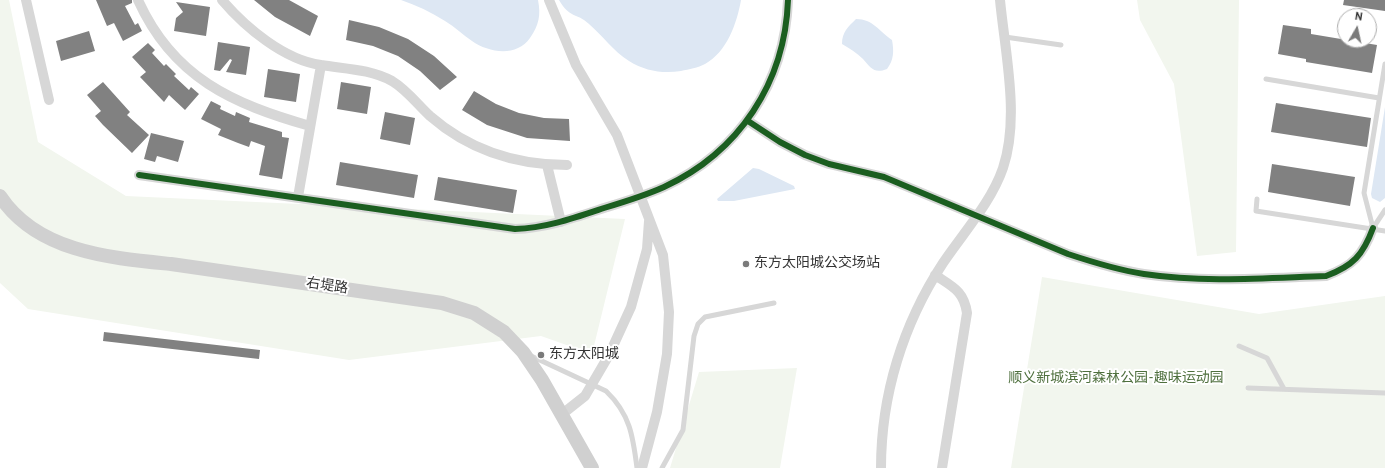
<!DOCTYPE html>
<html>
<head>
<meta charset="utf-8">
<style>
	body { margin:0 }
	#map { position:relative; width:1385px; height:468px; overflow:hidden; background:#fff; font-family:Overpass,sans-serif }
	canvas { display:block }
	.north { position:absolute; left:1337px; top:8px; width:40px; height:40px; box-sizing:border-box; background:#fff; border:1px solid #adadad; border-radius:50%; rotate:9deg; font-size:11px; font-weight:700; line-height:16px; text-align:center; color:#333 }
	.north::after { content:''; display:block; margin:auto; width:14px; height:18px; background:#7a7a7a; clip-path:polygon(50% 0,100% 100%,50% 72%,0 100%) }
</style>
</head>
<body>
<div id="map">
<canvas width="1385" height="468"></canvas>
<div class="north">N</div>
</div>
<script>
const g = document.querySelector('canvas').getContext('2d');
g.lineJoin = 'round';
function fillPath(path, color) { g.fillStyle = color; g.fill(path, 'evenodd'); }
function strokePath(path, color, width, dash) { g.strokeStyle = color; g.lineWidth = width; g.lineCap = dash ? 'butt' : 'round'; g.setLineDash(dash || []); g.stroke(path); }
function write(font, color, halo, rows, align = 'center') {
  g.font = font + ' Overpass,"Noto Sans SC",sans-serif'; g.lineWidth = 4; g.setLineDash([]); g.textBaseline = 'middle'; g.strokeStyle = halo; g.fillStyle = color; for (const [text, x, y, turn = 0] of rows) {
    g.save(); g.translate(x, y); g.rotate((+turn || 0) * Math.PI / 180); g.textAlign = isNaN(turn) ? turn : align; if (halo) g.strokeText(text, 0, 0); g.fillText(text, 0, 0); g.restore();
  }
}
const green = new Path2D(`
	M0 0H9L38 142 126 196 625 219 592 354 541 336 349 360 28 309 0 283Z
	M1137 0H1239L1236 252 1197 256 1174 84 1140 20Z
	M1042 277 1259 314 1385 296V468H1011Z
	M797 368 780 468H670L699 372Z`);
const water = new Path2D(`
	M401 0H538C541 15 539 25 530 38 517 57 489 53 472 41 463 35 455 27 445 21 431 12 416 5 401 0Z
	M559 0H741C737 23 727 52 705 64 698 68 689 69 681 71 663 74 645 71 629 61 613 51 603 36 589 24 576 12 570 19 559 0Z
	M856 19C873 19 879 31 892 40 894 51 894 60 887 69 874 74 871 68 863 59 857 53 849 48 842 44 842 32 848 27 856 19Z
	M1385 107V198L1380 202 1372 198 1371 194Z
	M753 168 759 169 794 186 795 189 734 201H718L717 199Z`);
const building = new Path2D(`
	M96 0H132V3L125 6 135 25 138 23 142 31 123 41 114 23 107 26Z
	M254 0H289L318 16 310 36 275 17Z
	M1344 0H1385V11L1343 5Z
	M176 2 210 7 206 36 174 31 176 18 183 12Z
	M349 20 379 27 408 39 434 56 457 77 440 90 420 71 398 56 373 46 346 40Z
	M1283 25 1311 29V34L1377 45 1372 73 1306 62V59L1278 54Z
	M89 31 95 51 61 61 56 41Z
	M218 42 250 47 246 75 226 72 232 60 230 59 220 71 214 70Z
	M148 43 155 50 152 53 164 66 166 64 176 74 174 76 189 90 191 87 199 94 185 110 169 95 164 102 140 77 146 72 132 57Z
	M268 69 300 74 296 102 264 97Z
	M103 82 130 112 127 115 149 135 132 153 103 125 95 116 101 111 87 95Z
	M341 82 371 87 367 114 337 109Z
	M474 91 496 104 519 113 544 118 569 119 570 141 527 138 487 125 462 110Z
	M211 101 221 106 220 109 235 116 236 112 250 118 249 122 282 132V137L289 138 282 179 259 175 265 146 251 141 249 147 238 143 218 135 221 129 201 119Z
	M1276 103 1371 118 1367 147 1271 132Z
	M385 112 415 118 410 145 380 139Z
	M151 133 184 141 178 162 157 156 155 162 144 159Z
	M340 162 418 175 414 198 336 185Z
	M1272 164 1355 177 1350 206 1268 192Z
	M438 177 517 190 513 213 434 200Z
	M104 332 260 350 259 359 103 341Z`);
const service = new Path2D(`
	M1005 37 1061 45
	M1266 79 1379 98
	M1257 199 1256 211 1385 231
	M1373 228 1364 193 1385 64
	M1373 228 1385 210
	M1239 346 1267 358 1284 389
	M529 355 606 391C630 414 633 436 637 468
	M1248 388 1385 393
	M662 468 683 430 694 336 698 324 705 317 774 303`);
const minor = new Path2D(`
	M26 0 49 100
	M138 0C173 78 233 104 310 126
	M222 0C245 27 284 60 321 65 346 69 370 69 392 81 407 90 418 105 430 116 469 150 516 165 567 165
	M549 0 576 65 617 135 663 255 669 312 667 354 657 412 642 468
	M748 121 780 142 805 155 829 164 884 177 1068 254C1092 262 1118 270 1144 274 1204 283 1266 278 1326 276 1353 266 1363 255 1373 228
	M547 165 561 222
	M139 175 515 229C546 228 574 218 604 208 624 202 644 196 664 187 739 152 785 83 788 0
	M298 197 321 65
	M935 275C953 287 964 291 967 313L942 468
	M561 415 585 396 609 355 631 307 647 249 649 221
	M881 468C881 395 903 324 943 263 963 233 991 203 1003 168 1020 118 1005 52 1000 0`);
const secondary = new Path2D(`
	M0 196C37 252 110 258 171 264L442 303 474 313 504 332 523 352 542 380 592 468`);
const cycleway = new Path2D(`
	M748 121 780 142 805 155 829 164 884 177 1068 254C1092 262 1118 270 1144 274 1204 283 1266 278 1326 276 1353 266 1363 255 1373 228
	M139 175 515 229C546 228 574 218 604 208 624 202 644 196 664 187 739 152 785 83 788 0`);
const markers = [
	[746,264,4,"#7a7a7a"],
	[541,355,4,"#7a7a7a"]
];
const poiNames = [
	["东方太阳城公交场站",754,264],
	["东方太阳城",549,355]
];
const streetNames = [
	["右堤路",327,287,8]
];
const parkNames = [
	["顺义新城滨河森林公园-趣味运动园",1116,379]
];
fillPath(green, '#f2f6ee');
fillPath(water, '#dde7f3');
fillPath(building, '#818181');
strokePath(service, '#d7d7d7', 5);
strokePath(minor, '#d7d7d7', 10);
strokePath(secondary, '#d0d0d0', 14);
strokePath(cycleway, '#1b5e20', 6);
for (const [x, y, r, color] of markers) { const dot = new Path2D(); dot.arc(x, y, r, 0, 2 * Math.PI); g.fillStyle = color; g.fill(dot); strokePath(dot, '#fff', 1.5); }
write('14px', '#333', '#fff', poiNames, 'left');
write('14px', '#333', '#fff', streetNames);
write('14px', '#4f703e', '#fff', parkNames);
</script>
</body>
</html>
